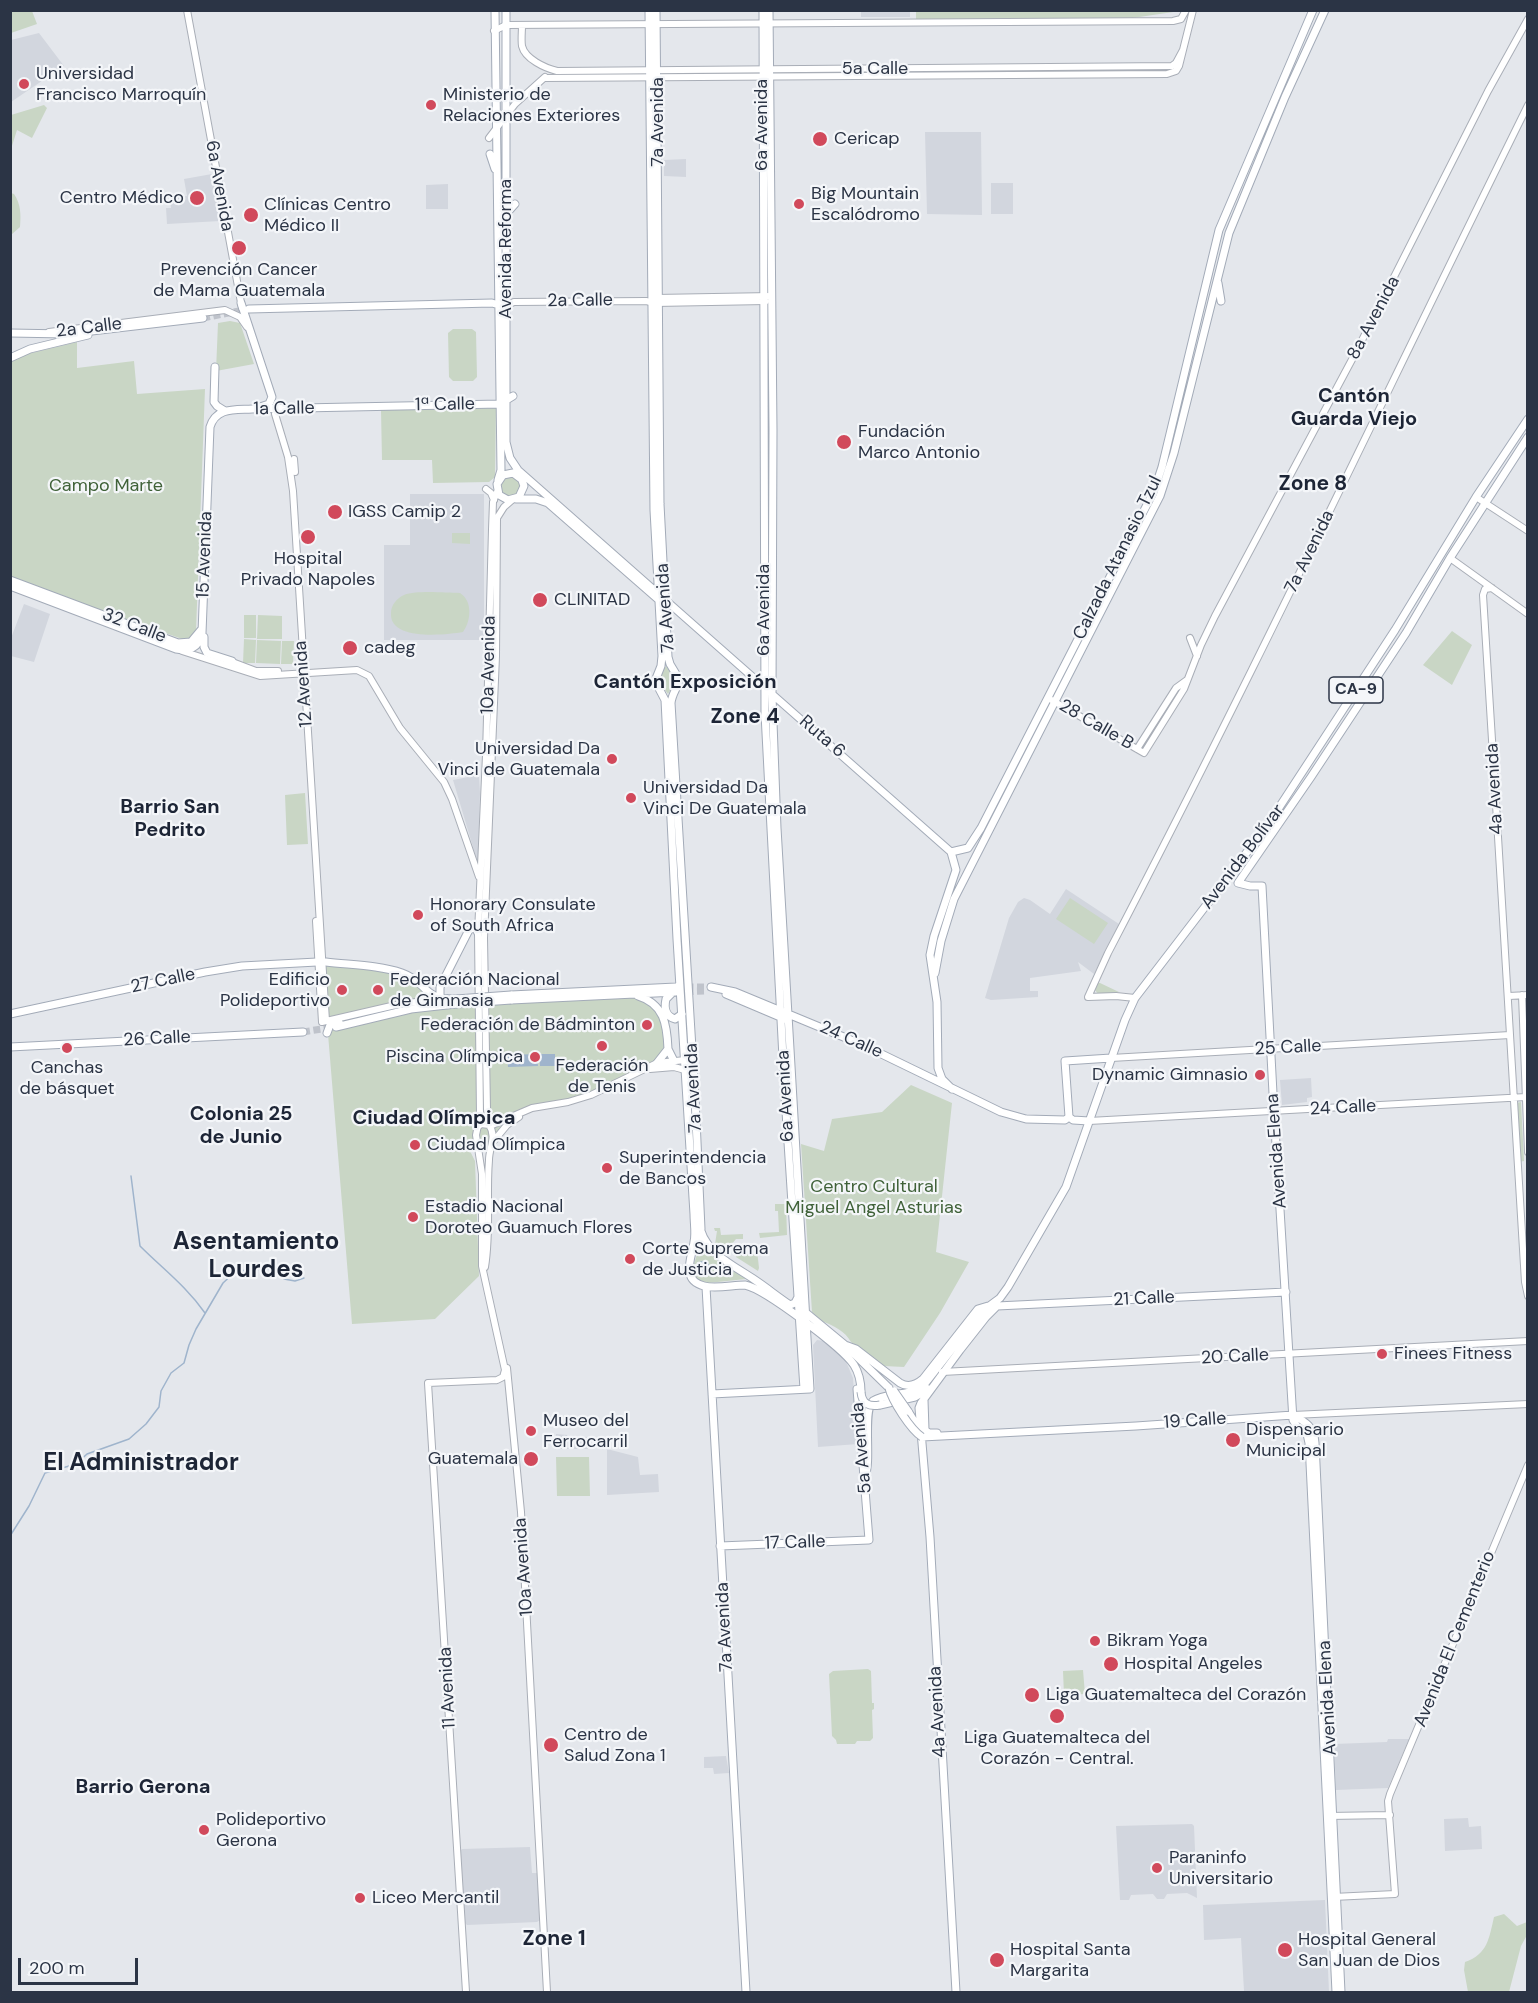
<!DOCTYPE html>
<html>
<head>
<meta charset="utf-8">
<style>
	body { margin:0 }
	#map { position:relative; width:1538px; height:2003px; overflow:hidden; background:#e4e7ec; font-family:"DM Sans",sans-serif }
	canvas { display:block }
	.frame { position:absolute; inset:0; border:12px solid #2b3445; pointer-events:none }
	.scale { position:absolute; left:18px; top:1958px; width:120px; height:27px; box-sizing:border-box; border:3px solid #2b3445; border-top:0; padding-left:8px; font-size:18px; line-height:21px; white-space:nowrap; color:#2b3445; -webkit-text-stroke:4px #f4f6f9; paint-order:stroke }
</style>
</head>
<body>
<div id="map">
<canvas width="1538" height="2003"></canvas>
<div class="frame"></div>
<div class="scale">200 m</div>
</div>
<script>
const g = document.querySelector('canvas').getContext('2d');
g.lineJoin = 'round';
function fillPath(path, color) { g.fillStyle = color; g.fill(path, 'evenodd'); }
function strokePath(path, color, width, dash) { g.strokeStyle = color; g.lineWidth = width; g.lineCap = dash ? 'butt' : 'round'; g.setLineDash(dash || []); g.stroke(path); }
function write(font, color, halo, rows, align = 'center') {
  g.font = font + ' "DM Sans",sans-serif'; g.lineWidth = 4.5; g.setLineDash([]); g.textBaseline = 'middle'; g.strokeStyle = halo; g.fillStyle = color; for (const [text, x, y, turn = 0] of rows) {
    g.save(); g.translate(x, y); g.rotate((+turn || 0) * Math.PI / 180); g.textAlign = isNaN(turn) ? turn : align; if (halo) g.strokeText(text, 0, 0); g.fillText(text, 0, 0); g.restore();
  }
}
const built = new Path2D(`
	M861 11H910V17H861Z
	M39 33 64 66 11 102V40Z
	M925 132H981L982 215 927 214Z
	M686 159V177L664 176V160Z
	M212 174 220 221 167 224 166 208H171L170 199 187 196 184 179Z
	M991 183H1013V214H991Z
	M448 184V209H426V185Z
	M410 494H484V640H384V545H410Z
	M24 604 50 614 34 662 11 656V638Z
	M479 775 480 793 478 864 453 780Z
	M1066 889 1119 924 1094 974 1078 962 1081 971 1030 978V991H1038V997L991 1000 985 998 1009 918 1018 902 1024 898 1030 900 1050 914Z
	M1311 1078 1312 1097 1307 1098V1102L1282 1105 1280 1080Z
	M817 1340 824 1341 845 1359 853 1378 858 1444 818 1447 813 1345Z
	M556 1434 567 1435 568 1437H587L588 1449H556Z
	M607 1449 638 1457 640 1475 658 1474 659 1492 607 1495Z
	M1388 1739H1409L1388 1788 1336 1790 1334 1744 1387 1742Z
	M726 1756 729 1773 714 1774 713 1768H704V1757Z
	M1468 1818 1469 1827 1481 1826 1482 1849 1445 1851 1444 1819Z
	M1192 1824 1194 1826 1197 1898 1187 1893 1167 1894 1164 1899H1157L1153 1894 1131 1895 1129 1900H1120L1116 1826Z
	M530 1847 532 1873H537L540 1920 537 1922 467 1925 465 1923 460 1851 462 1849Z
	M1325 1900 1329 1992H1221L1244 1991 1241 1938 1204 1940 1203 1905Z`);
const green = new Path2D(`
	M10 11H32L37 24 11 33Z
	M916 11H1180L1119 20H916Z
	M44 105 47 108 32 138 17 130 11 149V115Z
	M11 193 14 194C21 204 21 215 20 227L11 235Z
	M230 321 240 323 254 364 216 371 218 323Z
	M453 329H472L476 332 477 377 473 381H453L449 377 448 333Z
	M77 342V368L134 361 137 394 205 389 196 631 192 639H182L11 578 10 362 23 355Z
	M496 408 495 477 489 482 433 483 432 460H382L381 410Z
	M500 487a10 10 0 1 1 20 0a10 10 0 1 1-20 0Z
	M452 533H470V544L452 543Z
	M460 593C473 601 471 621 463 632 445 635 389 641 391 613 391 605 397 598 404 595 418 590 445 593 460 593Z
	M244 615H256V638H244Z
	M258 615 282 616V639H257Z
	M1452 631 1472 645 1452 685 1423 665Z
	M244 639 256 640 255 663H243Z
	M257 640 281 641 280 664 256 663Z
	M282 641H294L293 664H281Z
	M666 666 676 680 668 694 658 681Z
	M305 793 308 844 287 845 285 795Z
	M1070 898 1108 923 1094 944 1056 919Z
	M325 964 387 971 407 977 435 998 632 996 650 1003 662 1017 666 1047 657 1062 589 1094 505 1118V1129L489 1148 469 1149 475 1161 479 1276 435 1319 352 1324 328 1034Z
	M1098 983H1100L1119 992 1098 994 1095 990Z
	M911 1085 952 1103 936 1252 969 1262 940 1313 904 1367 884 1366 851 1342C845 1331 834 1326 824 1322 820 1320 815 1315 812 1312L801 1144 824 1151 832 1119 882 1112Z
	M1521 1102 1524 1161 1519 1162 1516 1103Z
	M775 1204H786L787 1235 760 1238 759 1233 779 1232 778 1211H775Z
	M714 1228H720L721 1235 743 1234V1239H736L726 1251 715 1244 717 1231H715Z
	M702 1241 710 1252 746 1279 708 1283 696 1279 693 1266Z
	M757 1250 759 1268 758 1271 736 1257 739 1251Z
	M556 1457H589L590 1496H557Z
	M868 1669 871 1671 872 1703H874V1709L872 1710 873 1738 870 1741H857L855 1744H837L836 1740 832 1736 829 1674 833 1671Z
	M1083 1670 1085 1694 1064 1695 1063 1671Z
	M1504 1914 1517 1926 1527 1922V1935L1521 1946 1509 1992H1468L1464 1970 1465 1962C1488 1954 1489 1938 1494 1917Z`);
const water = new Path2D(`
	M537 1054 538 1066 508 1067 507 1055Z
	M539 1054H555V1066H540Z
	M696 1268a7 7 0 1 1 14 0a7 7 0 1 1-14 0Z`);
const stream = new Path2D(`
	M131 1176 140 1246C163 1269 186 1286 205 1313
	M10 1536 29 1506 45 1473 76 1464 87 1454 129 1439 146 1424 159 1407 161 1391 171 1373 184 1363 189 1345 196 1329 223 1283 236 1271 277 1268 284 1279 295 1281 304 1278`);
const primaryTunnel = new Path2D(`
	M203 318 249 309
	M676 987H711
	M676 992 706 991
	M303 1032 334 1027`);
const secondary = new Path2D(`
	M187 10 242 308
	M522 26C522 32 521 39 522 46 525 59 545 68 557 71L1172 66 1176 63 1183 50
	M494 31 506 25 1173 21 1181 19 1186 10
	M544 78 1167 74 1176 71 1179 66 1193 10
	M489 138 515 104 545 77
	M655 298 772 296
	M507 305 514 302 646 301 655 303 766 301
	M49 332 225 310 240 317 247 327
	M275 414 288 457 293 491 326 1021
	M294 459 295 472
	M486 489 491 493 494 500
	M1476 497 1528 531
	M1450 558 1528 614
	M1492 588 1485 589 1483 595C1497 824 1512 1053 1525 1282L1528 1296
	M1190 638 1197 656
	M182 651 260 676 357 670 369 676 400 728 444 782 452 799 479 877
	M227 660 256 671H278
	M1048 698 1144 753 1184 689 1201 645 1215 616 1356 352 1488 91 1528 19
	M1137 749 1176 688 1187 680
	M316 921 322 1022 400 1004 440 999
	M1522 995 1528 1152
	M1509 996 1528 995
	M1135 998 1116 996 1088 997 1108 953C1254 674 1388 388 1528 105
	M1111 1058 1510 1035
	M650 1069 674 1067 685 1070
	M1089 1121 1526 1097
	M489 1125 487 1109 484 938 496 656 497 518 504 507 512 500
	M490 1126 532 1108 568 1102 591 1095 657 1063 685 1060
	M478 1127 481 1124 489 1125C497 1136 489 1148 489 1160 486 1196 491 1231 485 1267
	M492 1143 507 1125 519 1117
	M507 1368 521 1512 547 1992
	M942 1372 1528 1341
	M497 1380 503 1377 505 1370 482 1266V1174L476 1135 480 1116 478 933 486 755 492 529 493 502 497 492
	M1293 1415 1528 1404
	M1328 1816 1390 1815
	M1333 1897 1395 1894 1388 1801 1390 1794 1528 1465
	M466 1992 428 1383 497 1380`);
const primary = new Path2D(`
	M495 10 501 470 498 480
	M506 10V442L510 458 518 470 951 852 956 870 934 936 930 955 937 1002 938 1068 942 1079 952 1089
	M649 10 654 510 662 656 661 666 655 681 665 700 677 939 694 1214C694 1224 696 1233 694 1242 692 1257 680 1280 704 1286 716 1289 733 1285 745 1285 765 1289 843 1348 854 1365 859 1373 861 1383 861 1392
	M656 10 660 504 668 657 670 664 679 679C678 688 672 693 671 703L695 1098 701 1229 698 1246
	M763 10 765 714 785 1096 804 1389
	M490 154 495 169
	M506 214 515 204
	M1218 283 1221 301
	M241 303 272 397 269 404 260 407
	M249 309 492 303 502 306
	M10 333 66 334 203 318
	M10 358 30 349 88 335
	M215 367 214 402 217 406 225 411
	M519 472 524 486 519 497 508 500 499 495 497 484 503 475 513 473 521 479
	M516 499H536L548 503 659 600
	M10 580 178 643 191 642 201 630
	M10 586 176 649C190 651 199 648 202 633L210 427C216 407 235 410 252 409L500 404 513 396
	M204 637V647L207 653 232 661
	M951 852 968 848 981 828 1154 491 1162 467 1219 230 1313 10
	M326 962C351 965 379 965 402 973 428 982 422 1000 456 999
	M935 973 941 941 954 899 1160 496 1174 453 1229 233 1285 97 1325 10
	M711 987 735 992 863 1045 1001 1112 1026 1119 1065 1120 1069 1117 1073 1120 1089 1121
	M672 993 666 999C664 1008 665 1016 675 1019L682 1014
	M726 994 785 1019
	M511 995 676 987
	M638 996C664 1004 667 1024 668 1049L657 1063
	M440 999V987L469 930 475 927 478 933
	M511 1000 676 992
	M10 1014 205 972 242 966 317 962
	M336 1027 411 1009 456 1004
	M327 1033 330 1025 339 1022
	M10 1047 303 1032
	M668 1049 674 1061
	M1069 1117 1065 1061 1111 1058
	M701 1231C708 1254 736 1267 755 1280 767 1288 778 1297 790 1305L795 1303 798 1297
	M706 1287 746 1992
	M805 1312 845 1345 889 1388
	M845 1345 856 1349 900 1383C908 1388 916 1385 923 1379L978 1309 988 1306
	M712 1394 810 1389 777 828 772 696 773 430 769 10
	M924 1400 925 1430 929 1433H937
	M880 1405 915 1397 928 1389
	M908 1411 919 1429
	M1293 1415C1306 1422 1314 1427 1315 1443L1341 1992
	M922 1437 1136 1426 1293 1415
	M865 1476C872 1460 862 1410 873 1401 886 1392 909 1397 923 1386L981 1312 1000 1298 1008 1287 1066 1187 1125 1020 1135 998 1267 826 1395 630 1476 497 1528 419
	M720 1546 869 1540 857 1389
	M956 1992 930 1537 919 1408 921 1403 960 1350 986 1317 997 1306 1286 1292
	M1336 1992 1309 1443 1307 1434 1299 1430 1293 1420 1274 1112 1262 886H1250L1238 883 1311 777 1406 633 1450 558 1528 437`);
const primaryBridge = new Path2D(`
	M456 999 511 995
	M456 1004 511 1000
	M889 1388C892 1401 911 1430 922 1437
	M894 1391 908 1411
	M861 1392C862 1404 869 1407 880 1405`);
const markers = [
	[24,84,6,"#d1495b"],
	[431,105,6,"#d1495b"],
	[820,139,8,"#d1495b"],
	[197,198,8,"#d1495b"],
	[799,204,6,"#d1495b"],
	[251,215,8,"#d1495b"],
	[239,248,8,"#d1495b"],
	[844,442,8,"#d1495b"],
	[335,512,8,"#d1495b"],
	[308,537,8,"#d1495b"],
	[540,600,8,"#d1495b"],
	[350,648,8,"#d1495b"],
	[612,759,6,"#d1495b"],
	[631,798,6,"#d1495b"],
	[418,915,6,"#d1495b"],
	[342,990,6,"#d1495b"],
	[378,990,6,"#d1495b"],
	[647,1025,6,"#d1495b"],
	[602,1046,6,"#d1495b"],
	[67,1048,6,"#d1495b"],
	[535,1057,6,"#d1495b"],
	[1260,1075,6,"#d1495b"],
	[415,1145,6,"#d1495b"],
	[607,1168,6,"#d1495b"],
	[413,1217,6,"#d1495b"],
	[630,1259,6,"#d1495b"],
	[1382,1354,6,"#d1495b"],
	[531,1431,6,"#d1495b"],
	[1233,1440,8,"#d1495b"],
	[531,1459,8,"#d1495b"],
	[1095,1641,6,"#d1495b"],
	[1111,1664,8,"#d1495b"],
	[1032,1695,8,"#d1495b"],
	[1057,1716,8,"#d1495b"],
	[551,1745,8,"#d1495b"],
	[204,1830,6,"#d1495b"],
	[1157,1868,6,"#d1495b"],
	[360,1898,6,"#d1495b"],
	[1285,1950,8,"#d1495b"],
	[997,1960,8,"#d1495b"]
];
const shields = [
	[1356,690,54]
];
const shieldNames = [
	["CA-9",1356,690]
];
const streetNames = [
	["5a Calle",875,69],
	["7a Avenida",658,122,-90],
	["6a Avenida",762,125,-90],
	["6a Avenida",219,186,80],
	["Avenida Reforma",506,249,-90],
	["2a Calle",580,301,-1],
	["8a Avenida",1374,318,-62],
	["2a Calle",89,328,-7],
	["1ª Calle",445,405,-1],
	["1a Calle",284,409,-1],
	["7a Avenida",1310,552,-64],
	["15 Avenida",205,555,-88],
	["Calzada Atanasio Tzul",1118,558,-64],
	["7a Avenida",666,608,-94],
	["6a Avenida",764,610,-90],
	["32 Calle",134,626,21],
	["10a Avenida",489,665,-89],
	["12 Avenida",304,684,-94],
	["28 Calle B",1096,725,30],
	["Ruta 6",822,737,41],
	["4a Avenida",1495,789,-93],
	["Avenida Bolívar",1243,857,-53],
	["27 Calle",163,981,-12],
	["26 Calle",157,1039,-3],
	["24 Calle",851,1040,24],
	["25 Calle",1288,1048,-3],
	["7a Avenida",694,1088,-93],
	["6a Avenida",786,1096,-93],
	["24 Calle",1343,1108,-3],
	["Avenida Elena",1277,1151,-94],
	["21 Calle",1144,1299,-3],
	["20 Calle",1235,1357,-3],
	["19 Calle",1195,1421,-4],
	["5a Avenida",862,1448,-95],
	["17 Calle",795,1543,-2],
	["10a Avenida",524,1567,-94],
	["7a Avenida",725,1627,-93],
	["Avenida El Cementerio",1455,1639,-68],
	["11 Avenida",448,1688,-93],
	["Avenida Elena",1328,1698,-93],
	["4a Avenida",938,1712,-93]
];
const poiNames = [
	["Universidad",36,74],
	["Francisco Marroquín",36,95],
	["Ministerio de",443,95],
	["Relaciones Exteriores",443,116],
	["Cericap",834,139],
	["Big Mountain",811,194],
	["Escalódromo",811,215],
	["Centro Médico",184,198,"right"],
	["Clínicas Centro",264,205],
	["Médico II",264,226],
	["Prevención Cancer",239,270,"center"],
	["de Mama Guatemala",239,291,"center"],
	["Fundación",858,432],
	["Marco Antonio",858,453],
	["IGSS Camip 2",348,512],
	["Hospital",308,559,"center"],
	["Privado Napoles",308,580,"center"],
	["CLINITAD",554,600],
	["cadeg",364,648],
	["Universidad Da",600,749,"right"],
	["Vinci de Guatemala",600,770,"right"],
	["Universidad Da",643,788],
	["Vinci De Guatemala",643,809],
	["Honorary Consulate",430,905],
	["of South Africa",430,926],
	["Edificio",330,980,"right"],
	["Polideportivo",330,1001,"right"],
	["Federación Nacional",390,980],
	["de Gimnasia",390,1001],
	["Federación de Bádminton",635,1025,"right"],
	["Piscina Olímpica",523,1057,"right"],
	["Federación",602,1066,"center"],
	["de Tenis",602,1087,"center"],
	["Canchas",67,1068,"center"],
	["de básquet",67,1089,"center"],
	["Dynamic Gimnasio",1248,1075,"right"],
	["Ciudad Olímpica",427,1145],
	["Superintendencia",619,1158],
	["de Bancos",619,1179],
	["Estadio Nacional",425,1207],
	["Doroteo Guamuch Flores",425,1228],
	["Corte Suprema",642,1249],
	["de Justicia",642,1270],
	["Finees Fitness",1394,1354],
	["Museo del",543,1421],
	["Ferrocarril",543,1442],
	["Dispensario",1246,1430],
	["Municipal",1246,1451],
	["Guatemala",518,1459,"right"],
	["Bikram Yoga",1107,1641],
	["Hospital Angeles",1124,1664],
	["Liga Guatemalteca del Corazón",1046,1695],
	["Centro de",564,1735],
	["Salud Zona 1",564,1756],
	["Liga Guatemalteca del",1057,1738,"center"],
	["Corazón - Central.",1057,1759,"center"],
	["Polideportivo",216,1820],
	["Gerona",216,1841],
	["Paraninfo",1169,1858],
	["Universitario",1169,1879],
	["Liceo Mercantil",372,1898],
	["Hospital General",1298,1940],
	["San Juan de Dios",1298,1961],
	["Hospital Santa",1010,1950],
	["Margarita",1010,1971]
];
const parkNames = [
	["Campo Marte",106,486],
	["Centro Cultural",874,1187],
	["Miguel Angel Asturias",874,1208]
];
const neighbourhoodNames = [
	["Cantón",1354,397],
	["Guarda Viejo",1354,420],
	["Cantón Exposición",685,683],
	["Barrio San",170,808],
	["Pedrito",170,831],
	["Colonia 25",241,1115],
	["de Junio",241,1138],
	["Ciudad Olímpica",434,1119],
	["Barrio Gerona",143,1788]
];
const quarterNames = [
	["Zone 8",1313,484],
	["Zone 4",745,717],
	["Zone 1",554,1939]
];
const districtNames = [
	["Asentamiento",256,1243],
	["Lourdes",256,1271],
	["El Administrador",141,1464]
];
fillPath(built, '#d2d6de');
fillPath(green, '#c9d6c5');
fillPath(water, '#9fb4cc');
strokePath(stream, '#9fb4cc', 1.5);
strokePath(primaryTunnel, '#bfc3cb', 7, [7, 3.5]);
strokePath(secondary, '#a9aeb7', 8);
strokePath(primary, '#a3abb8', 9);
strokePath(secondary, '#fff', 6);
strokePath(primary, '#fff', 7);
strokePath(primaryBridge, '#a3abb8', 9, []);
strokePath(primaryBridge, '#fff', 7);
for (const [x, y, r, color] of markers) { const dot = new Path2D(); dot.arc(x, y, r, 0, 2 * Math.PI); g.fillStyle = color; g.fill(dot); strokePath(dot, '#f4f6f9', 2); }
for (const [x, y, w] of shields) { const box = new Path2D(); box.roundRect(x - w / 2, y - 13, w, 26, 4.5); g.fillStyle = '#f4f6f9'; g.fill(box); strokePath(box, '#2b3445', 1.5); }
write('bold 16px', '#2b3445', null, shieldNames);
write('18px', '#2b3445', '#f4f6f9', streetNames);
write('18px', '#2b3445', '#f4f6f9', poiNames, 'left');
write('18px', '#3f6138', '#f4f6f9', parkNames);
write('bold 20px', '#1d2536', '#f4f6f9', neighbourhoodNames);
write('bold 21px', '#1d2536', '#f4f6f9', quarterNames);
write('bold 24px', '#1d2536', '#f4f6f9', districtNames);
</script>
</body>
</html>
